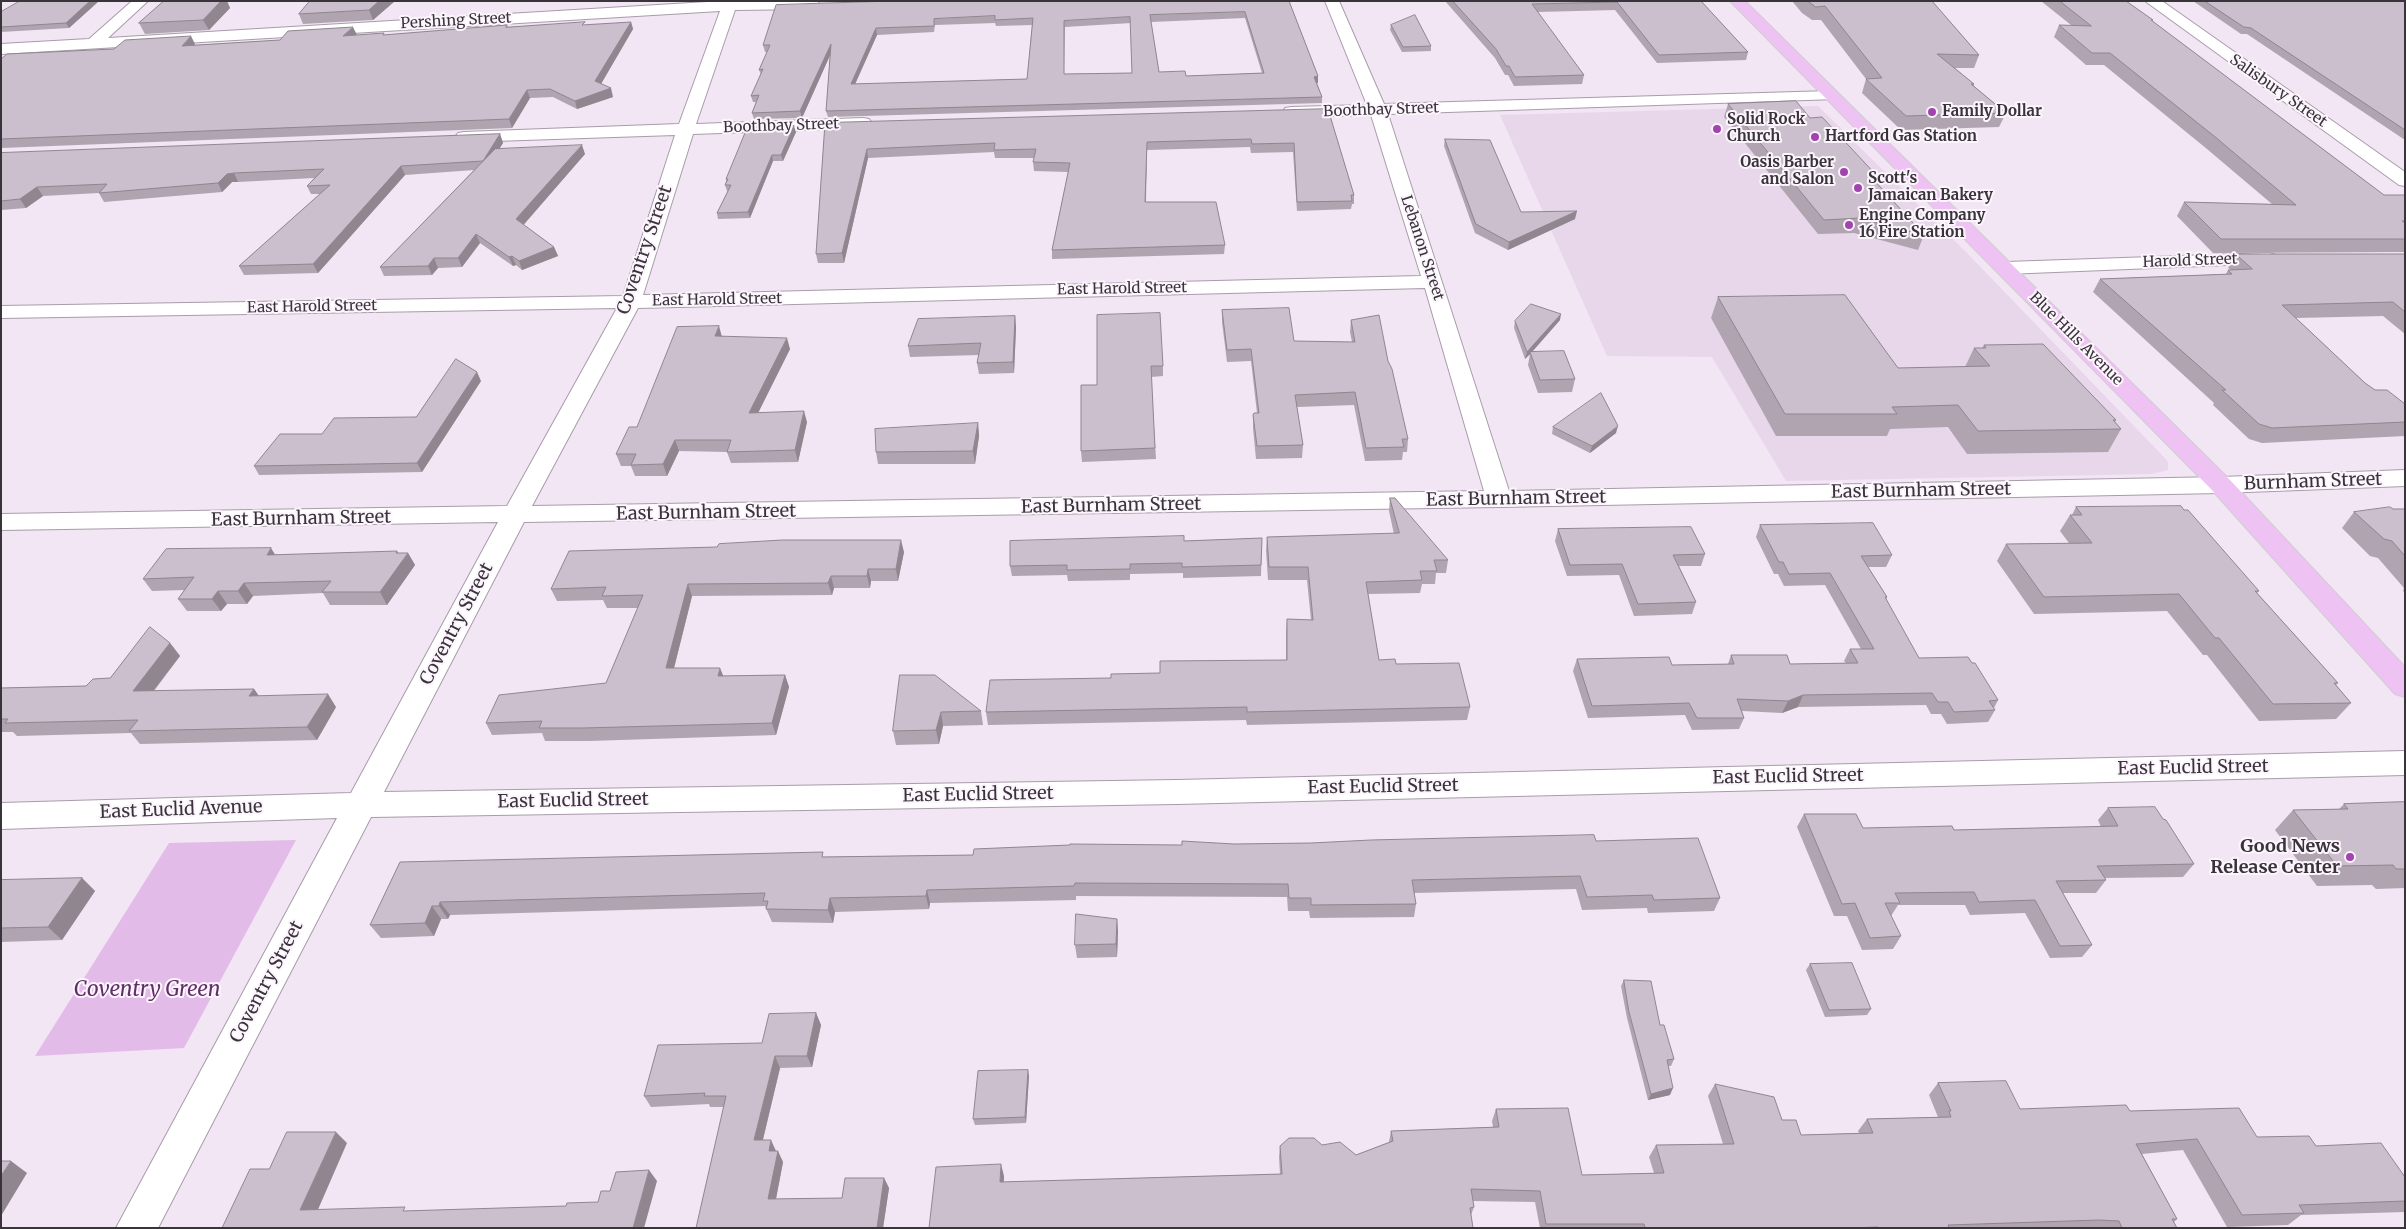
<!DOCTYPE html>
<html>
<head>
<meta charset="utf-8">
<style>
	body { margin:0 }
	#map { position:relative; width:2406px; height:1229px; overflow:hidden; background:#f2e5f4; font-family:Merriweather,serif }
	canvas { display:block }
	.frame { position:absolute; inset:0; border:2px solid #39343a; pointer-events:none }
</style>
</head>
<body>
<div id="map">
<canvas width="2406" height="1229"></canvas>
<div class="frame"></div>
</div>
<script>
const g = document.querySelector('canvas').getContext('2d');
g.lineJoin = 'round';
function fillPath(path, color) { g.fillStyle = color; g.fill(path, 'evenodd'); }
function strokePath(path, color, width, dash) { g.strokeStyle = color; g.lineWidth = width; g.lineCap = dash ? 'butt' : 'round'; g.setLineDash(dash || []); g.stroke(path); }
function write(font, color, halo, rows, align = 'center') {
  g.font = font + ' Merriweather,serif'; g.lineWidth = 4; g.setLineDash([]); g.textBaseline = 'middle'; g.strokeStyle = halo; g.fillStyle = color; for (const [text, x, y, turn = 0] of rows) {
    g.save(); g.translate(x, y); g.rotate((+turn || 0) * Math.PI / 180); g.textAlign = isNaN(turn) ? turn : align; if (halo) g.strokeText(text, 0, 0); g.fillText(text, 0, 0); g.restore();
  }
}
const built = new Path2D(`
	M1818 106 1965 251 2161 454 2168 462V470L2152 474 1786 481 1712 357 1607 356 1500 115Z`);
const green = new Path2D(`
	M296 840 184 1048 35 1056 169 843Z`);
const minor = new Path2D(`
	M132 1H148L108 38 724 1 818 2 820 5 813 9 735 10 696 124 863 118 869 119 872 123 869 127 863 128 693 134 643 295 1421 276 1371 115 1291 117 1285 116 1283 112 1285 108 1291 107 1367 105 1325 1H1339L1384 104 1831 91 1837 93 1839 96 1837 99 1388 114 1509 491 2221 477 2405 470V486L2221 493 1499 507 524 522 384 792 1177 780 2405 751V775L1177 804 371 817 158 1228H116L337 818 1 829V803L351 793 498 522 1 530V514L507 506 617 308 1 318V306L623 296 675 135 464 142 458 141 455 137 458 133 464 132 679 124 720 11 1 54V44L89 39ZM1425 288 1484 491 532 506 638 308Z
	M2145 1H2162L2405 172V186L2399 185Z
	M2269 253 2276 255 2279 259 2276 263 2006 274 1999 272 1996 268 1999 264 2006 262Z`);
const major = new Path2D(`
	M1730 1H1745L2230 480 2405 667V697L2395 694 2212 490Z`);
const wall = new Path2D(`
	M99 1 69 28 1 32V12Z
	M164 1H227L230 8 209 30 145 34 139 23Z
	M310 1H395L373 20 303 24 299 14Z
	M893 1H1289L1318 76V83H1317L1322 97V103L828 117 826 111 830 55 802 118 754 119 752 113 756 102H753L751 96 761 74 759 70 767 52H765L763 45ZM1245 18 1262 73 1186 76 1159 72 1151 22ZM995 23 996 26 1032 25 1027 79 855 84 877 35 934 32 935 25ZM1131 23 1132 73 1064 74 1065 27Z
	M1445 1H1701L1748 52 1746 60 1657 63 1615 10 1537 12 1584 75 1582 84 1514 86 1508 75H1505L1495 58Z
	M1792 1H1932L1979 55 1974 68H1955L1974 84V86L2006 113 1999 127 1901 130 1862 93 1866 79 1821 20H1812L1802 13Z
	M2041 1H2126L2153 20 2152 21 2384 195H2405V252L2213 253 2177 216 2184 202 2272 204 2207 149 2104 65H2086L2054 37 2059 25H2071Z
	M2193 1H2405V140L2247 34H2241Z
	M631 22 633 29 601 84 613 97 577 109 553 97 530 98 512 128 1 148V59L114 49 195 44V45L280 40 357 35H356H385L507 25 508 27 586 25Z
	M1391 25 1431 46V51L1402 52 1390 30Z
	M1728 104 1810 118 1878 177 1876 182 1924 235 1918 250 1854 233 1818 234 1724 117Z
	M1328 109 1354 195V204H1352L1351 209 1297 211 1293 152 1251 153 1250 147 1147 150 1146 202 1225 245 1224 254 1052 259V250L1068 172 1034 171 1033 162 1034 158H995L994 152 868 158 844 263H818L816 254 825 123Z
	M796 132 783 161H773L750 218 718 219 717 213 728 191H727L725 185 726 182V179Z
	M500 134 503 143 499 149 585 154 523 225 554 247 558 256 522 270 516 265 513 266 480 243 462 267 438 268 432 275 384 276 380 267 474 170 405 175 318 273 244 275 239 266 320 194H311L307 186 314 178 238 182H232L222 192 104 202 99 193 43 196 26 208 1 210V153Z
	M1445 139 1521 212 1575 219 1508 250 1475 233 1444 146Z
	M2236 254H2405V334L2383 316 2296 318 2365 383 2375 390 2405 404V436L2262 443 2249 439 2213 405 2214 403 2093 292 2100 279 2226 274 2228 270H2231L2228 268Z
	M1718 297 1898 368 1965 367 1974 348H1982L1984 345 2116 420 2115 422 2121 429 2108 452 1967 454 1948 427 1890 429 1887 436H1776L1711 318Z
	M1222 310 1294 341 1352 342 1350 332 1351 320 1388 361 1408 439 1407 452H1403L1402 460 1365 461 1354 405 1297 407 1303 445 1302 458 1256 459 1253 428V415L1257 413 1251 361 1227 362 1222 322Z
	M1097 315 1163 366V376L1151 377 1156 459 1082 462 1081 451 1097 385Z
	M1015 316 1016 328 1014 373 979 374 977 363 979 355 910 357 908 346Z
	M1560 320 1532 352 1575 379 1572 392 1538 393 1528 365 1530 354 1525 359 1514 328 1515 321Z
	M721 336 790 349 758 413 807 422 798 462 731 463 727 452 679 451 667 476H635L631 466H621L616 454 637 427Z
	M481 381 422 472 259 475 254 466 416 417Z
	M978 423 979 436 975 464H878L876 452Z
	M1553 427 1616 433 1590 453 1552 434Z
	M1390 498 1448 560 1446 573H1436L1435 584H1422L1420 593 1368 594 1379 660 1396 664 1470 707 1467 720 1247 725 1246 720 988 725 986 712 1111 678 1286 660V632L1287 619 1311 620 1307 580H1268L1266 550 1267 537 1394 534 1389 511Z
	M2076 507 2259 591 2257 593 2338 683 2336 685 2351 703 2336 719 2259 721 2207 655H2203L2167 611 2034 614 1997 561 2006 544 2069 543 2060 531 2070 515H2072Z
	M2405 509V593L2403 591 2404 588 2378 558 2370 556 2342 528 2354 512Z
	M1760 525 1892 555 1886 567H1868L1887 597 1886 600 1919 658 1998 700 1994 708 1995 710 1988 722 1947 724 1941 714H1931L1926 705 1798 707 1782 713 1742 711 1744 718 1739 729 1692 730 1685 715 1588 718 1573 671 1577 659 1672 665 1728 664 1731 655 1790 664 1846 663 1844 661 1850 649H1861L1825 585 1784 586 1778 574H1774L1756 537Z
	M1558 529 1705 554 1701 566H1679L1696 602 1692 614 1634 616 1619 575 1567 576 1555 541Z
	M1262 538 1261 576 1183 578V573L1130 574V580L1068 581 1067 575 1012 576 1010 566 1184 541Z
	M904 552 898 581H871L870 588H834L832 595 692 596 674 668 724 676 785 675 789 687 776 735 589 741H545L542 733 492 735 486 723 606 683 638 608H607L603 600 557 601 551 589Z
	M408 553 415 565 387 605H330L323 593 253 596 247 604H227L221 611H187L178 599 184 590 152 591 143 579 275 555Z
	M170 643 180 656 154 691 254 689 259 696 336 707 317 740 140 744 131 733 17 736 13 732H1V688L86 686 110 678Z
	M900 675 981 711 983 725 943 726 939 744 896 745 893 731Z
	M2405 802V888L2376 889 2372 885 2317 886 2275 830 2293 810 2339 809 2344 804Z
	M2108 808 2163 819 2194 864 2183 877 2105 878 2106 880 2096 893H2063L2092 945 2082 957 2050 958 2025 913 1970 915 1965 905H1898L1891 916 1901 936 1893 949 1862 950 1847 916H1834L1797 827 1804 814 1863 828 1954 830 2101 827 2098 820Z
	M1596 841 1720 898 1714 911 1648 913 1647 908 1582 910 1576 889 1414 893 1416 904 1414 917 1310 918 1309 911H1288L1287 897 1076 896V900L930 903 929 909 835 912 833 923 772 922 765 906 450 915 448 919H441L434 936 381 938 370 925 400 862 973 855 1182 845 1234 844Z
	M82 878 95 891 62 940 1 942V880Z
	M1117 919 1118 932 1117 957 1077 958 1075 945Z
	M1810 964 1871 1009 1867 1015 1825 1017 1806 970Z
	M1624 980 1660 1025 1674 1059 1671 1066H1669L1670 1095 1648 1100 1627 1018 1621 986Z
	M816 1013 821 1025 812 1067 780 1068 763 1140 776 1151 783 1162 776 1199 842 1198 884 1178 889 1188 883 1228H696L724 1107H710L709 1104 651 1107 644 1096 762 1043Z
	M1029 1076 1026 1123 975 1125 973 1119Z
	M1938 1083 2020 1109 2130 1111 2257 1137 2316 1146 2405 1201V1212L2301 1215 2288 1225 2227 1227 2183 1150 2142 1154 2177 1219 2174 1222 2177 1228H1540L1535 1202 1473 1201 1474 1207 1471 1215 929 1228 1004 1176V1182L1280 1174 1279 1157 1280 1146 1322 1145 1356 1155 1389 1142 1391 1131 1493 1127 1492 1121 1496 1109 1582 1175 1654 1173 1649 1157 1656 1145 1723 1144 1708 1096 1715 1084 1782 1120 1801 1135 1859 1133 1858 1131 1867 1119 1938 1117 1929 1095Z`);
const shadedWall = new Path2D(`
	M90 1H99L69 28 66 23Z
	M221 1H227L230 8 209 30 203 20Z
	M379 1H395L373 20 369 10Z
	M631 22 633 29 598 89 595 81Z
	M353 27 357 35 346 44 343 36Z
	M876 28 877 35 852 91 851 84Z
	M191 36 195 44 187 53 182 46Z
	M831 44 832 51 802 118 800 111Z
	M1318 76V83H1314V77Z
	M611 88 613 97 577 109 575 101Z
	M527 90 530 98 512 128 509 119Z
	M794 126 796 132 783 161 781 155Z
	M500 134 503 143 486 170 483 161Z
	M1147 142V150L1145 211V202Z
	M582 145 585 154 520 229 516 219Z
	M867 149 868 158 844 263 842 253Z
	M772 155 773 161 750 218 748 212Z
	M401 166 405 175 318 273 313 264Z
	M234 173 238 182H232L222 192 218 183 227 174Z
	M37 187 43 196 26 208 20 199Z
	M1577 211 1575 219 1508 250 1509 242Z
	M476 234 480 243 462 267 458 258Z
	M554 247 558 256 522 270 519 261Z
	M512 256 516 265 513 266 509 257Z
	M434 258 438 268 432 275 428 266Z
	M1561 314 1560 320 1531 353 1530 352V354L1525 359 1527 352Z
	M1015 316 1016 328 1014 373 1013 362Z
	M719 326 722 337 715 336Z
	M787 338 790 349 752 425 749 413Z
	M477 372 481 381 422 472 417 463Z
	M804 411 807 422 798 462 795 450Z
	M978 423 979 436 975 464 973 451Z
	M1618 426 1616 433 1590 453 1592 446Z
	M675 440 679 451 667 476 663 464Z
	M901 540 904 552 898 581 896 569Z
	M271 548 279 561 267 555Z
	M397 551 403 561 408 553 415 565 387 605 380 592Z
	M868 569 871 581 870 588 867 576Z
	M831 576 834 588 832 595 828 583Z
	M244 583 253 596 247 604 238 591Z
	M688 584 692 596 671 680 666 668Z
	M218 591 227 604 221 611 212 599Z
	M170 643 180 656 143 704 133 691Z
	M720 668 725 680 718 676Z
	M785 675 789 687 776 735 772 723Z
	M254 689 263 702 249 696Z
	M328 694 336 707 317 740 307 727Z
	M1803 695 1798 707 1782 713 1788 701Z
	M941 712 943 726 939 744 936 730Z
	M82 878 95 891 62 940 48 927Z
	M927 890 930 903 929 909 926 896Z
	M830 898 835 912 833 923 828 910Z
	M440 902 450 915 448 919 439 906Z
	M432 906 441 919 434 936 425 923Z
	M1117 919 1118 932 1117 957 1116 944Z
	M816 1013 821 1025 812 1067 807 1056Z
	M775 1056 780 1068 760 1151 754 1140Z
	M1028 1070 1029 1076 1026 1123 1025 1117Z
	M1673 1088 1670 1095 1648 1100 1651 1094Z
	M336 1132 347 1143 313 1221 300 1210Z
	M771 1140 776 1151H769Z
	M778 1151 783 1162 774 1209 768 1199Z
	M11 1161 27 1173 1 1216V1176Z
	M1001 1164 1004 1176 1003 1193 1000 1182Z
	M649 1170 657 1181 644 1228H633Z
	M884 1178 889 1188 883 1228H877Z`);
const building = new Path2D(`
	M20 1H90L66 23 1 27V12Z
	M164 1H221L203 20 139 23Z
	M310 1H379L369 10 299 14Z
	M893 1H1289L1318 76 1314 77 1322 97 826 111 831 44 800 111 752 113 759 95 751 96 763 69 759 70 770 45H763L776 5ZM1245 12 1264 73 1186 76 1185 71 1159 72 1150 15ZM995 16V20L1033 18 1027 79 851 84 876 28 934 26V19ZM1130 17 1132 73 1064 74V21Z
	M1453 1H1701L1748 52 1659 55 1617 2 1532 4 1584 75 1515 77 1509 66H1506L1496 49Z
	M1808 1H1932L1979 55 1937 54 1974 84H1971L2006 113 1906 116 1866 79 1882 78 1825 6 1816 7Z
	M2060 1H2126L2153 20H2151L2384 195H2405V221H2402L2405 223V239H2221L2184 202 2296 205 2214 136 2110 53H2092L2059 25 2091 26Z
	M2205 1H2405V130L2251 28 2244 27Z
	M1415 15 1431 46 1403 47 1391 25Z
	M585 22 582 25 631 22 595 81 611 88 575 101 550 89 527 90 509 119 1 139V59L7 54 114 49 125 40 191 36 182 46 280 40 288 31 353 27 343 36 384 33 383 35 507 25 506 27Z
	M1796 101 1810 118 1822 117 1878 177 1872 178 1924 235 1860 218 1824 220 1728 104Z
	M1328 109 1354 195H1351L1352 201 1297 202 1294 143 1252 144 1251 139 1147 142 1145 202H1216L1225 245 1052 250 1070 163 1033 162 1036 149 994 150 995 143 867 149 842 253 816 254 825 123Z
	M794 126 781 155H772L748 212 717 213 731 185H725L728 179H726L747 128Z
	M500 134 483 161 401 166 313 264 239 266 330 185 307 186 324 169 234 173 227 174 218 183 99 193 107 184 37 187 20 199 1 201V153Z
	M1445 139 1490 140 1521 212 1577 211 1509 242 1476 224Z
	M582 145 516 219 554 247 519 261 512 256 509 257 476 234 458 258H434L428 266 380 267 495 149Z
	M2236 254H2405V312L2393 302 2282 305 2365 383 2375 390H2387L2405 404V422L2272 428 2259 424 2222 390H2226L2100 279 2232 274 2228 270 2252 269Z
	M1845 295 1898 368 1990 366 1974 348H1986L1984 345 2043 344 2116 420H2113L2121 429 1978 431 1958 405 1892 407 1897 414H1785L1718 297Z
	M1531 304 1561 314 1527 352 1515 321Z
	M1289 308 1294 341 1355 342 1351 320 1379 315 1388 361 1392 369 1408 439H1402L1404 447 1366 448 1355 392 1295 395 1303 445 1257 446 1253 415 1254 413H1259L1251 349 1227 350 1222 310Z
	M1160 313 1163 366H1151L1155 448 1081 451V385H1097V315Z
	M1015 316 1013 362 977 363 981 343 908 346 918 319Z
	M719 326 715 336 787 338 749 413 804 411 795 450 727 452 731 440H675L663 464 631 465 636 454H616L629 427H637L677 327Z
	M1564 351 1575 379 1540 380 1530 352Z
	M456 359 477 372 417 463 254 466 280 434H322L334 418 416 417Z
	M1601 393 1618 426 1592 446 1553 427Z
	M978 423 973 451 876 452 875 429Z
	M1390 498H1395L1448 560H1434L1437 571H1420L1422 580 1366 582 1379 660 1395 659 1396 664 1459 663 1470 707 1247 712V707L986 712 990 680 1111 678V674L1160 673V661L1287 660V619L1313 620 1308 567H1269L1267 537 1399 533Z
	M2181 506 2184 510H2188L2259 591H2255L2338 683H2334L2351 703 2273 704 2219 638H2215L2179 594 2044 597 2006 544 2092 543 2070 515H2082L2076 507Z
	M2390 507 2393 509H2405V556L2392 541 2384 539 2354 512Z
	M1873 523 1892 555 1861 556 1887 597H1885L1919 658 1968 657 1972 663H1975L1998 700 1989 701 1995 710 1954 712 1948 702H1938L1932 693 1803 695 1788 701 1737 699 1744 718H1697L1689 703 1592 706 1577 659 1669 657 1672 665 1734 664 1731 655H1787L1790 664 1858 663 1850 649H1874L1830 573 1789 574 1783 562H1779L1760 525Z
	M1691 527 1705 554 1673 555 1696 602 1638 604 1622 564 1570 565 1558 529Z
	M1184 536V541L1262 538 1261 565 1182 567V563L1130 564V569L1067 570V565L1010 566V541Z
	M783 540H901L896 569H868L867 576H831L828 583 688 584 666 668H720L718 676 785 675 772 723 583 728H539L542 721 486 723 499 695 606 683 643 595 602 596 606 587 551 589 569 551 717 547 719 544Z
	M271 548 267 555 397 551 396 553H408L380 592H322L331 581 244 583 238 591H218L212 599H178L194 577 143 579 166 549Z
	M150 627 170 643 133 691 254 689 249 696 328 694 307 727 129 731 138 720 5 723 8 719H1V688L86 686 93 679 110 678Z
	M900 675H935L981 711 941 712 936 730 893 731Z
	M2405 802V869H2396L2393 865 2337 866 2293 810 2348 809 2344 804Z
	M2155 807 2163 819 2166 820 2194 864 2097 866 2106 880 2056 881 2092 945 2060 946 2035 900 1979 902 1974 892 1895 893 1900 903H1885L1901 936 1870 938 1855 903 1842 904 1804 814H1856L1863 828 1952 826 1954 830 2118 826 2108 808Z
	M1594 835 1596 841 1698 838 1720 898 1654 900 1652 895 1587 897 1580 876 1412 880 1416 904 1311 905V898H1289L1288 884 1075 883 1074 886 927 890 926 896 830 898 828 910 766 909 768 901H763L765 893 440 902 439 906H432L425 923 370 925 400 862 823 852 822 857 973 855 974 849 1070 845V844L1182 845V841L1234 844 1311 843 1371 840Z
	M82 878 48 927 1 928V880Z
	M1076 914 1117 919 1116 944 1075 945Z
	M1852 963 1871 1009 1829 1010 1810 964Z
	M1624 980 1651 981 1660 1025H1664L1674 1059 1667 1060 1673 1088 1651 1094 1629 1012Z
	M816 1013 807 1056H775L754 1140H771L769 1151H778L768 1199 842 1198 845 1178H884L877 1228H696L726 1096H704L705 1093 644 1096 658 1045 762 1043 769 1014Z
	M1028 1070 1025 1117 973 1119 978 1071Z
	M2006 1081 2020 1109 2126 1105 2130 1111 2239 1108 2257 1137 2309 1136 2316 1146 2381 1143 2405 1177V1201L2299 1205 2304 1213 2242 1215 2197 1139 2136 1144 2177 1219H2172L2177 1228H2122L2119 1221 2099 1220 1948 1225 1949 1228H1879L1878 1227 1848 1228H1645L1644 1224H1546L1540 1191 1471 1189 1474 1207 1470 1208 1473 1228H929L936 1167 1001 1164 1000 1182 1282 1174 1280 1146 1289 1138H1314L1322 1145 1340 1142 1356 1155 1393 1141 1391 1131 1499 1127 1496 1109 1568 1108 1582 1175 1664 1173 1656 1145 1734 1144 1715 1084 1774 1097 1782 1120H1796L1801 1135 1873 1133 1867 1119 1951 1117 1949 1111H1951L1938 1083Z
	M287 1132H336L300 1210 405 1207 403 1211 566 1206 567 1203 598 1202 601 1191H610L616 1172 649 1170 633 1228H222L250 1169H269Z
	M1 1161H11L1 1176Z`);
const markers = [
	[1932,112,5,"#a144ae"],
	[1717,129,5,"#a144ae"],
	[1815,137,5,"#a144ae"],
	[1844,172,5,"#a144ae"],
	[1858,188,5,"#a144ae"],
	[1849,225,5,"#a144ae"],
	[2350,857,5,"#a144ae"]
];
const farStreetnames = [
	["Pershing Street",456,21,-3],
	["Salisbury Street",2278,91,35],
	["Boothbay Street",1381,110,-2],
	["Boothbay Street",781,126,-2],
	["Lebanon Street",1422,248,72],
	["Harold Street",2190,261,-2],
	["East Harold Street",1122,289,-1],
	["East Harold Street",717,300,-1],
	["East Harold Street",312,307,-1],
	["Blue Hills Avenue",2076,339,45]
];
const farPoinames = [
	["Family Dollar",1942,112],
	["Solid Rock",1727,120],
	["Church",1727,137],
	["Hartford Gas Station",1825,137],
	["Oasis Barber",1834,163,"right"],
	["and Salon",1834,180,"right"],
	["Scott's",1868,179],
	["Jamaican Bakery",1868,196],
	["Engine Company",1859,216],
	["16 Fire Station",1859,233]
];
const streetNames = [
	["Coventry Street",645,250,-71],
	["Burnham Street",2313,482,-2],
	["East Burnham Street",1921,491,-1],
	["East Burnham Street",1516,499,-1],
	["East Burnham Street",1111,506,-1],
	["East Burnham Street",706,513,-1],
	["East Burnham Street",301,519,-1],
	["Coventry Street",457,624,-62],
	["East Euclid Street",2193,768,-1],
	["East Euclid Street",1788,777,-1],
	["East Euclid Street",1383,787,-1],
	["East Euclid Street",978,795,-1],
	["East Euclid Street",573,801,-1],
	["East Euclid Avenue",181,810,-2],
	["Coventry Street",267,982,-62]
];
const poiNames = [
	["Good News",2340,847],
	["Release Center",2340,868]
];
const nearParknames = [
	["Coventry Green",147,990]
];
fillPath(built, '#e8d7ea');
fillPath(green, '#e3bbe8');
strokePath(minor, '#a89caa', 2);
strokePath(major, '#cfced0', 2);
fillPath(minor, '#fff');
fillPath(major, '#eec2f3');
fillPath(wall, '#afa4b0');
fillPath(shadedWall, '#8f8690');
fillPath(building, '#ccbfcd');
strokePath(building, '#8f8690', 1);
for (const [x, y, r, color] of markers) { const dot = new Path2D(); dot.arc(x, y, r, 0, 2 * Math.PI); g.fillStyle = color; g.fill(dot); strokePath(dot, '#fdf5fd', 2); }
write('15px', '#39343a', '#fdf5fd', farStreetnames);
write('bold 15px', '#39343a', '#fdf5fd', farPoinames, 'left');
write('18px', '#39343a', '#fdf5fd', streetNames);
write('bold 18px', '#39343a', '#fdf5fd', poiNames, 'right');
write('italic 21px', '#612f68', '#fdf5fd', nearParknames);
</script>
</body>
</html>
